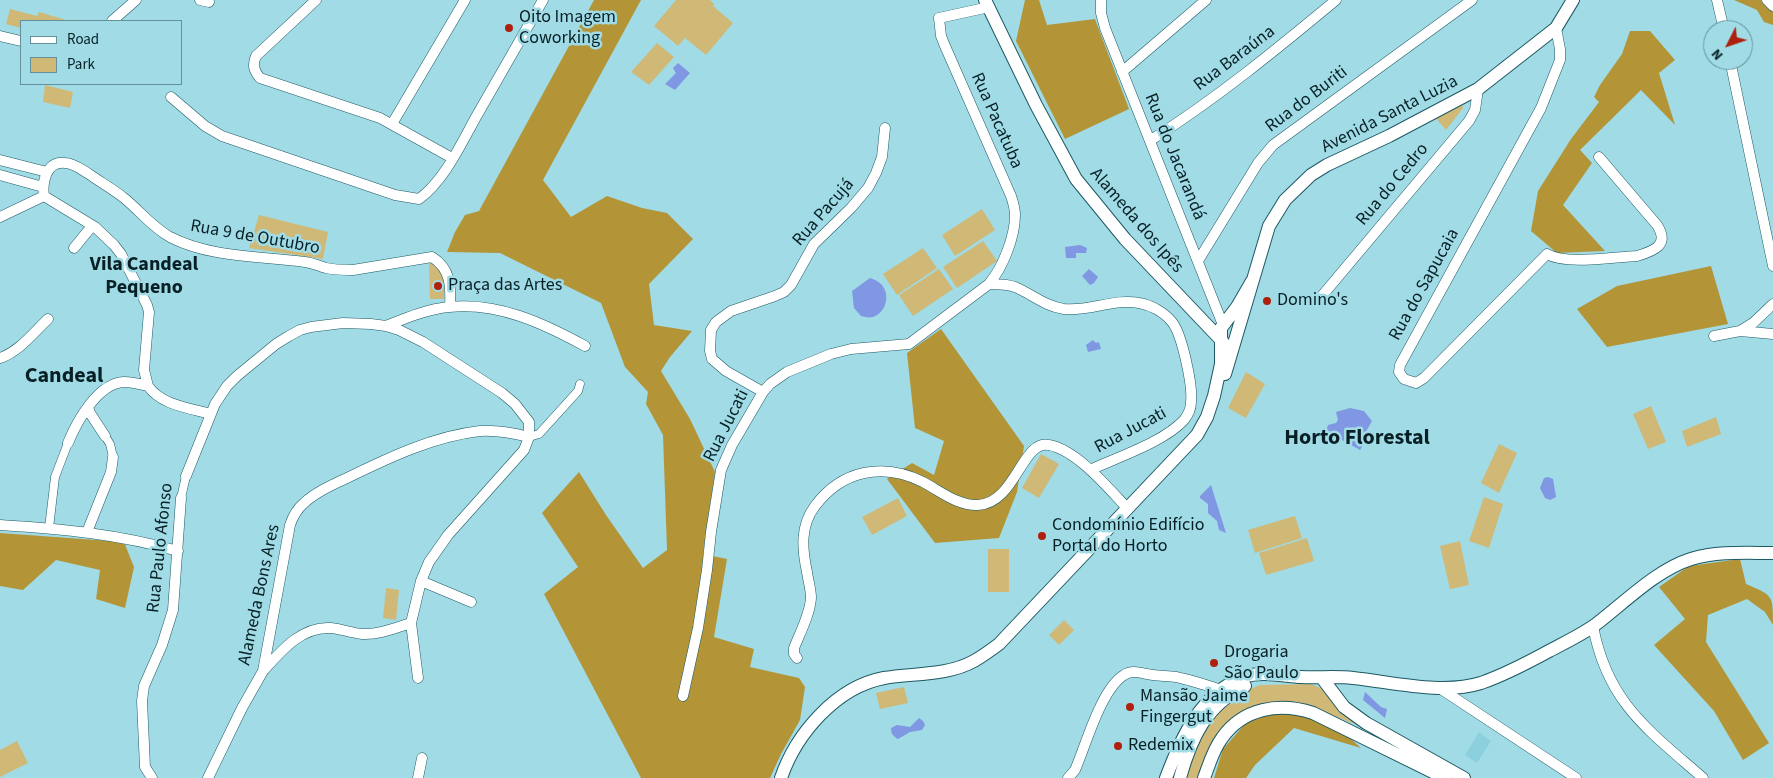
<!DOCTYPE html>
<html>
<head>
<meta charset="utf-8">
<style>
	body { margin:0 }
	#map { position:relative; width:1773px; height:778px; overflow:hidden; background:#a0dbe6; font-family:"Source Sans 3",sans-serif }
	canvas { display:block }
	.legend { position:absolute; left:20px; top:20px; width:162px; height:65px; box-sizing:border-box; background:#a0dbe6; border:1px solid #639099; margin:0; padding:6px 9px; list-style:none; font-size:15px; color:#082025 }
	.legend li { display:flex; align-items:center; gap:10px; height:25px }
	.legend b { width:25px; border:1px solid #639099 }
	.north { position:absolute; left:1703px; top:20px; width:50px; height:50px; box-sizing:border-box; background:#a0dbe6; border:1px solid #639099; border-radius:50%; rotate:229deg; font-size:14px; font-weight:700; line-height:20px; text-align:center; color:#082025 }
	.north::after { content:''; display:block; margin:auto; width:18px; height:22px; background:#ae1f0d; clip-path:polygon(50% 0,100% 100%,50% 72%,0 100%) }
</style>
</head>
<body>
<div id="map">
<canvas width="1773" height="778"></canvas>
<ul class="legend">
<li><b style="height:6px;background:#fff"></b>Road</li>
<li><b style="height:14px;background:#d0b977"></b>Park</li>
</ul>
<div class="north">N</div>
</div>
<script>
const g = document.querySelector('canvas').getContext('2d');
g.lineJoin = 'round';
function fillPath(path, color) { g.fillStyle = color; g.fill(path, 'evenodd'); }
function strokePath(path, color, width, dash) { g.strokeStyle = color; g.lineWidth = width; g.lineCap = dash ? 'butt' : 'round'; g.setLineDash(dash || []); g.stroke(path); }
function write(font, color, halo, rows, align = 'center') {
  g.font = font + ' "Source Sans 3",sans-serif'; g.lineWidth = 5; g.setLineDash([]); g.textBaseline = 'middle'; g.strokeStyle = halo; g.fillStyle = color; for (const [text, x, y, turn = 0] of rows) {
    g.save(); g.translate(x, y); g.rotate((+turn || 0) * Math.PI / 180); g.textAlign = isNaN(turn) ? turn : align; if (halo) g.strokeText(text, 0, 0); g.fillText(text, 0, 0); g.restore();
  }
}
const built = new Path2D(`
	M1479 732 1491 741 1477 763 1465 755Z`);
const green = new Path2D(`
	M676 0H710L714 4 713 6 733 23 706 55 685 38 678 46 654 26Z
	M10 9 37 16 39 12 66 20 65 21H21V28L6 24Z
	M657 43 674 57 649 85 631 72Z
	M45 85 73 92 70 108 43 102Z
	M1462 104 1463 108 1446 130 1434 116Z
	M982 209 995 230 955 256 942 235Z
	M259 215 328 232 323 259 249 248Z
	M983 241 997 261 957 288 943 267Z
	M923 248 937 268 897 295 883 274Z
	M429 263 438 264 445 281 444 299H430Z
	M939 269 953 289 913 316 899 295Z
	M1246 372 1265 384 1246 418 1228 408Z
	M1651 406 1666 442 1648 449 1633 414Z
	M1716 417 1721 434 1687 447 1682 431Z
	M1499 444 1517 453 1499 493 1481 483Z
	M1041 454 1059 464 1039 498 1022 488Z
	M1484 497 1503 504 1489 548 1469 541Z
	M898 498 907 516 872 535 862 517Z
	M1295 516 1302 538 1255 553 1248 530Z
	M1307 538 1314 561 1266 575 1259 553Z
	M1460 541 1469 585 1450 589 1440 546Z
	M988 549H1009V592H988Z
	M386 588 399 590 396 620 383 618Z
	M1064 620 1074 630 1059 645 1049 635Z
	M1311 684 1325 690 1367 729 1302 703 1282 701 1250 710 1225 727 1201 778H1187L1192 758 1206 722 1233 696 1260 685Z
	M904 687 908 703 880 709 876 693Z
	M17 741 28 763 0 777V750Z`);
const forest = new Path2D(`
	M594 0H641L543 180 571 217 607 196 642 208 667 213 693 239 649 284 654 325 692 331 670 357 661 371 690 419 715 472 703 554 727 559 714 637 754 649 750 667 799 678 805 687 800 720 781 754 770 778H641L544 594 578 567 542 513 579 472 606 515 643 568 667 550 663 435 646 404 648 392 625 367 601 303 500 253 447 252 455 232 465 215 479 211Z
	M1025 0H1039L1047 25 1095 19 1129 109 1065 139 1016 41Z
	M1734 0H1761L1773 12V25L1764 22 1757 10Z
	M1630 31H1650L1675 60 1659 73 1675 125 1641 90 1580 150 1592 163 1563 205 1605 251 1557 253 1531 231 1538 191 1571 139 1599 102 1594 97 1600 85 1622 54Z
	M1711 266 1728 324 1607 347 1577 309 1617 286Z
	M941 329 1024 446 1017 492 999 538 935 543 887 479 912 463 934 475 944 441 915 428 907 353Z
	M0 533 124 542 134 567 125 608 96 599 100 570 56 560 23 590 0 586Z
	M1740 559 1746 584C1773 596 1773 594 1773 625L1765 612 1747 599 1708 615 1706 642 1769 743 1743 760 1714 711 1654 645 1685 619 1659 587 1689 566Z
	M1268 713 1304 714 1343 732 1361 748 1294 728 1255 765 1246 778H1214L1223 749 1245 724Z`);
const water = new Path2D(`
	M678 63 690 73 675 90 665 84 676 73 673 68Z
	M1080 245 1087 248 1086 253H1076V258H1066L1065 247Z
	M1089 269 1098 277 1094 283 1090 285 1082 276Z
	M870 278C873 279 878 281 881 284 891 294 886 313 873 317 869 318 865 317 861 316L854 308 852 291Z
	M1093 340 1096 343 1099 342 1101 349 1088 352 1086 345Z
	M1350 408 1364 411 1372 421 1364 435 1368 437 1360 450 1326 431 1328 425 1336 423 1338 420 1336 412Z
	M1548 477 1553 479 1556 497 1550 500 1545 498 1540 488 1544 478Z
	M1211 485 1226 533 1219 530 1217 521 1208 513V504L1200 498V496Z
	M1365 692 1381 707 1387 709 1385 718 1363 700Z
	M919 718 923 721 925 725 922 730 910 732 898 739C893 736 891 734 891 728L897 725 910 727Z`);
const pedestrian = new Path2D(`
	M105 436 110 444 113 457
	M529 437 539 434 578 391 580 384
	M181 498 186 476
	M49 528 55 477 68 443`);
const minor = new Path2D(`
	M200 0 209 2
	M316 0 256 56C252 65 254 71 260 78L380 118 452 158
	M1101 0V13L1105 28 1223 325
	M1717 0 1724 30
	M1767 0 1773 6
	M112 21 136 0
	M1556 28 1560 49V60L1541 108 1400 365 1399 372 1404 379 1416 383 1424 378 1547 254C1566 265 1613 257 1637 256 1654 251 1670 245 1657 225L1599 157
	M0 36 21 41
	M1730 60 1773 266
	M1122 72 1206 0
	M171 97 205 126 222 136 395 195 419 199C444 181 461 144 476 117 498 78 521 39 543 0
	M392 124 465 0
	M1151 140C1216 99 1277 49 1336 0
	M0 160 47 172
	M0 175 43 187
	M44 196C42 182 46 161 65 163 74 163 82 170 89 174 100 182 113 189 124 198 140 211 152 227 170 237 211 258 260 256 305 262 313 263 319 266 326 268 335 270 344 270 353 270L432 257C451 269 451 287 450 307
	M44 196 95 227 114 245 121 254 147 305 149 312 144 370 148 386
	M0 217 44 196
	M74 248 92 226
	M1198 261 1258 163 1273 145 1472 0
	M989 284C1003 267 1015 237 1015 215 1015 208 1013 202 1011 196L945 46 941 36 939 18 989 7
	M1321 297 1469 121 1475 110 1478 89
	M386 326C406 318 427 309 449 307 498 302 543 323 585 346
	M1740 331 1753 323 1773 304
	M1714 336 1740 331 1773 334
	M0 358C20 351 33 333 48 319
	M763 392 726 371 712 359 710 351 711 330 716 322 731 311 775 296 784 292 791 285 814 244 851 208 868 188 876 173 882 157 885 128
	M88 407 90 413 105 436
	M68 443C77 421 98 383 124 382 132 382 140 384 148 386 161 405 189 408 211 414
	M186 476 215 404 227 386 237 376 276 344 289 336 300 330 311 327 343 323 371 324 386 326 399 330 423 342 502 393 515 404 529 422V437L524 450 448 535 429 562 421 581 411 623 418 678
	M0 525C62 529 118 534 178 551
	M87 532 111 472 113 457
	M421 581 471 602
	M1593 626C1607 702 1648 730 1703 778
	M797 658 794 654V648C800 633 810 614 811 598 811 589 808 580 807 572 802 549 800 526 815 506 842 470 883 462 923 482 940 491 958 506 978 505 1016 503 1022 439 1049 445 1077 450 1109 489 1128 509
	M264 670C282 650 302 626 331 628 341 629 352 633 362 634 379 635 395 628 411 623
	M1441 689 1576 778
	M683 696 698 628 707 570 711 532 721 470 732 445 763 392 770 384 787 372 831 354 851 349 909 344 989 284C997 284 1007 284 1015 287 1032 294 1044 306 1064 309 1089 312 1114 298 1139 303 1151 305 1164 312 1172 322 1182 334 1193 386 1191 402 1191 408 1188 415 1184 420 1164 442 1118 457 1090 470
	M152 778 145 767 142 701 144 686 162 645 173 610 181 498
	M208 778 242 708 263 671 290 525C293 516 297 509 304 503 316 492 332 485 347 478 388 458 434 436 480 431 497 430 513 433 529 437
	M418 778 422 758
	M1068 778 1075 770C1086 745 1101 689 1124 675 1133 669 1143 674 1153 675 1161 676 1169 676 1176 677 1191 680 1206 685 1221 690L1224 694`);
const tertiary = new Path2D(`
	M985 0 1036 105 1076 179 1125 239 1223 342
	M1225 374 1269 226 1285 200 1311 175 1327 165 1389 136 1478 89 1556 28 1573 0
	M1322 678 1344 707 1366 723 1464 778
	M781 778C796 734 836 687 884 678 913 673 947 676 974 661 983 656 991 650 999 644L1178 455 1197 435 1207 417 1214 396 1221 364V328L1237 307 1252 281
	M1166 778C1181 738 1201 693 1244 677 1261 671 1283 676 1301 677 1318 678 1336 676 1353 678 1393 682 1442 695 1481 683 1504 675 1527 663 1549 651 1564 643 1581 635 1595 625 1624 603 1656 570 1691 559 1718 551 1745 553 1773 553
	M1180 778C1191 738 1206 705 1245 686
	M1204 778C1209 765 1213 750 1222 738 1243 708 1279 702 1313 713L1445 778`);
const markers = [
	[509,28,5,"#ae1f0d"],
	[438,286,5,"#ae1f0d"],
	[1267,301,5,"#ae1f0d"],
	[1042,536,5,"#ae1f0d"],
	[1214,663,5,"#ae1f0d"],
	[1130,707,5,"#ae1f0d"],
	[1118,746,5,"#ae1f0d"]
];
const poiNames = [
	["Oito Imagem",519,18],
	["Coworking",519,39],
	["Praça das Artes",448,286],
	["Domino's",1277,301],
	["Condomínio Edifício",1052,526],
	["Portal do Horto",1052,547],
	["Drogaria",1224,653],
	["São Paulo",1224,674],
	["Mansão Jaime",1140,697],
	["Fingergut",1140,718],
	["Redemix",1128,746]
];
const streetNames = [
	["Rua Baraúna",1235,59,-37],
	["Rua do Buriti",1307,100,-37],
	["Avenida Santa Luzia",1390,115,-27],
	["Rua Pacatuba",996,121,66],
	["Rua do Jacarandá",1174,157,68],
	["Rua do Cedro",1393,185,-50],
	["Rua Pacujá",824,213,-49],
	["Alameda dos Ipês",1136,221,49],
	["Rua 9 de Outubro",255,238,10],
	["Rua do Sapucaia",1425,285,-61],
	["Rua Jucati",727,426,-63],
	["Rua Jucati",1131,431,-28],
	["Rua Paulo Afonso",161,548,-84],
	["Alameda Bons Ares",260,595,-78]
];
const quarterNames = [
	["Vila Candeal",144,266],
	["Pequeno",144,289]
];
const districtNames = [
	["Candeal",64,377],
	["Horto Florestal",1357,439]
];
fillPath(built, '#8cd0de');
fillPath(green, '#d0b977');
fillPath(forest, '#b39538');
fillPath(water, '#8097e3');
strokePath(pedestrian, '#1d5963', 9);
strokePath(minor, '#1d5963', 11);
strokePath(tertiary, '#1d5963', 14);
strokePath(pedestrian, '#fff', 8);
strokePath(minor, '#fff', 10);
strokePath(tertiary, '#fff', 12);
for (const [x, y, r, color] of markers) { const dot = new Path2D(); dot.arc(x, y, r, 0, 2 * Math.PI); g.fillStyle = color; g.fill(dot); strokePath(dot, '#a0dbe6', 2); }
write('18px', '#082025', '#a0dbe6', poiNames, 'left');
write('18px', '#082025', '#a0dbe6', streetNames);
write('bold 20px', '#082025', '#a0dbe6', quarterNames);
write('bold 22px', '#082025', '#a0dbe6', districtNames);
</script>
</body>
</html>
